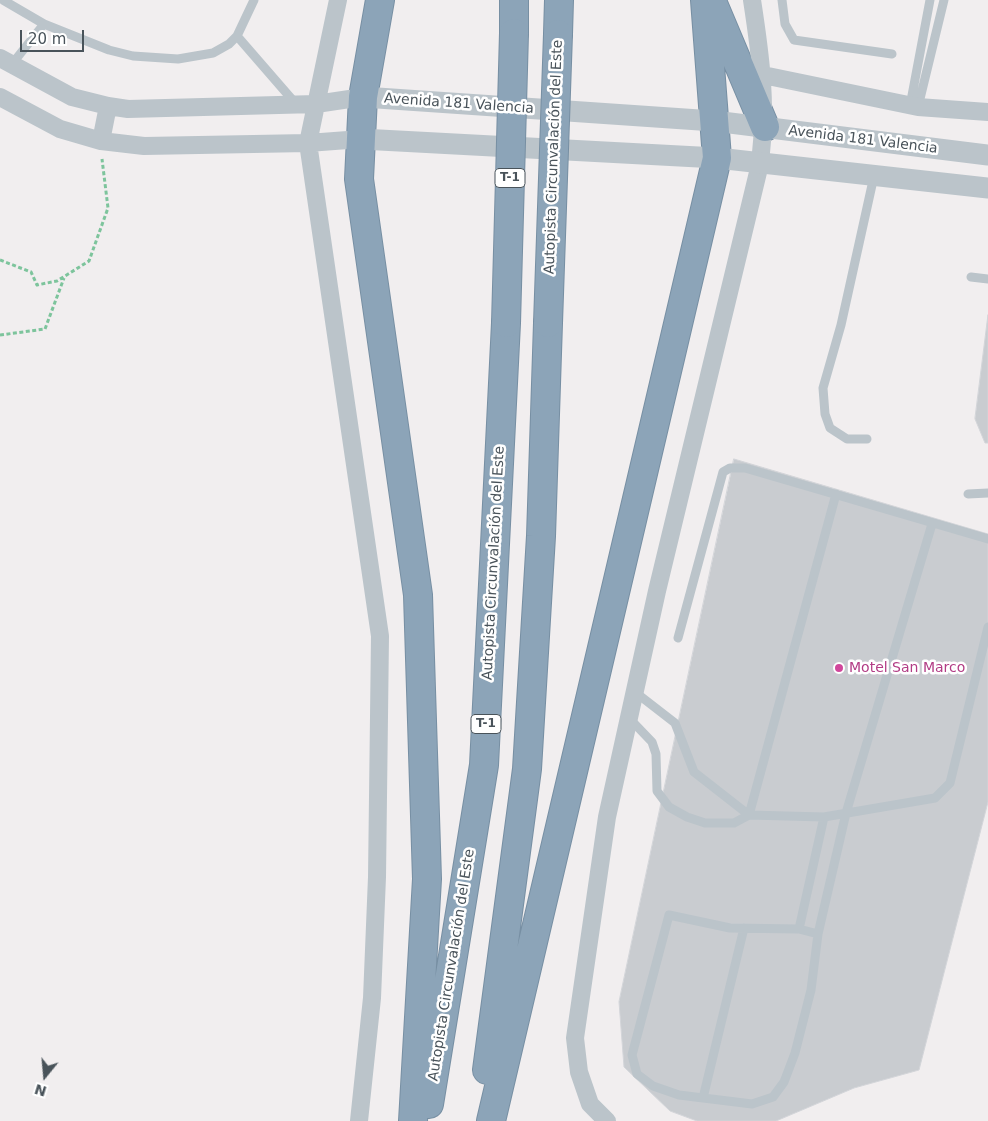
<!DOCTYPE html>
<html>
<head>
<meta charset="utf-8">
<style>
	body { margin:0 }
	#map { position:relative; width:988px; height:1121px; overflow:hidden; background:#f1eeef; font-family:"DejaVu Sans",sans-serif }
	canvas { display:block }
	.north { position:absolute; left:20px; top:1051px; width:50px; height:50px; -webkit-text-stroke:4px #fff; paint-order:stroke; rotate:197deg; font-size:14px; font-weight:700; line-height:20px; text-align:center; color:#49535a }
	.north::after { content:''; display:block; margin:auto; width:18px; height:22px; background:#49535a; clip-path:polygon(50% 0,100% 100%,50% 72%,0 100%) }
	.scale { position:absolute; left:20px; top:30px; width:64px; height:22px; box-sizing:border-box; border:2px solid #49535a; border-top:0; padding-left:6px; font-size:15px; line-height:18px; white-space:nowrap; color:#49535a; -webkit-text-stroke:4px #fff; paint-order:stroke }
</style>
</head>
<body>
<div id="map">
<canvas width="988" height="1121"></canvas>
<div class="north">N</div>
<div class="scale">20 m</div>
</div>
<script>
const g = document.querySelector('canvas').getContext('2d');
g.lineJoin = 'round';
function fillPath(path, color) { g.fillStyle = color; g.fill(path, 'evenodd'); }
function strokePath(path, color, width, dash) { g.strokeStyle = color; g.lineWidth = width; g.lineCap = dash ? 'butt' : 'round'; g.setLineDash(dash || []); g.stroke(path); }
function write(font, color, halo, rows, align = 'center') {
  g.font = font + ' "DejaVu Sans",sans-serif'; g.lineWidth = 5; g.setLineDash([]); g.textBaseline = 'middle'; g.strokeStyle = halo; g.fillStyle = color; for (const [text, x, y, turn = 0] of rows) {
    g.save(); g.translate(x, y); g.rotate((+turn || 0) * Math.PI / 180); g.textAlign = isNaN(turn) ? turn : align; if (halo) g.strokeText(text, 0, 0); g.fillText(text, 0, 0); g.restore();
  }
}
const building = new Path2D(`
	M988 315V443H985L975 419Z
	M734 459 988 534V802L919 1070 854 1088 776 1121H697L670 1111 624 1067 619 1002Z`);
const path = new Path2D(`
	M0 260 31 272 37 285 57 281 89 261 108 208 102 159
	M0 335 45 329 64 278`);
const service = new Path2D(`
	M3 0 44 24
	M782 0 785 24 794 40 892 54
	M237 36 296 104
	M12 64 44 24 109 50 133 56 178 59 213 53 229 44 237 36 254 0
	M910 106 930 0
	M918 107 944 0
	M971 277 988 279
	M867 439H847L830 428 825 414 823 388 841 325 874 176
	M968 494 988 493
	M678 638 723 472 730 468H745L988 539
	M635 692 675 723 694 772 749 815
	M629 718 652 742 656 754 657 791 669 807 687 817 705 823H734L749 815 824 817 935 798 950 783 988 627
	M749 815 836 494
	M799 929 824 817
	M818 934 799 929 730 928 669 915 632 1055 637 1074 653 1086 679 1095 752 1104 773 1097 784 1082 795 1053 811 990 818 934 846 813 932 524
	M703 1098 744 928`);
const minor = new Path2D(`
	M338 0 308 143 380 636 377 877 372 998 359 1121
	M0 58 72 97 108 106 128 109 316 104 363 97
	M763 75 918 107 988 112
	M0 97 60 129 101 141 144 146 308 143 361 139
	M101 141 108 106
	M607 1121 590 1104 579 1072 575 1038 607 817 657 591 760 164C767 105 761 58 752 0`);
const tertiary = new Path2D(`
	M363 97 714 121 988 155
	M361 139 717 158 988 188`);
const motorway = new Path2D(`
	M380 0 363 97 359 179 418 595 427 879 413 1121
	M714 6 765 127
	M514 33V0
	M558 34 559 0
	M487 1070 527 769 541 536 548 323
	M429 1104 484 765 506 323
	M491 1121 717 158 705 0`);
const motorwayBridge = new Path2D(`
	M506 323 514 33
	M548 323 558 34`);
const markers = [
	[839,668,5,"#d1479c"]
];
const shields = [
	[510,178,30],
	[486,724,30]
];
const shieldNames = [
	["T-1",510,178],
	["T-1",486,724]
];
const streetNames = [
	["Avenida 181 Valencia",459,104,4],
	["Avenida 181 Valencia",863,140,7],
	["Autopista Circunvalación del Este",554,157,-88],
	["Autopista Circunvalación del Este",494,563,-87],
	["Autopista Circunvalación del Este",452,965,-81]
];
const hotelNames = [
	["Motel San Marco",849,668]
];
fillPath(building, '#c9ccd0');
strokePath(building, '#d3d5d9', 1);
strokePath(motorway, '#778fa3', 30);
strokePath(path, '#7dc49c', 3, [4, 2.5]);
strokePath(service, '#bbc4ca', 9);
strokePath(minor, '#bbc4ca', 18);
strokePath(tertiary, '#bbc4ca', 21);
strokePath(motorway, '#8ca4b8', 28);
strokePath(motorwayBridge, '#778fa3', 30, []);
strokePath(motorwayBridge, '#8ca4b8', 28);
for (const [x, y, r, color] of markers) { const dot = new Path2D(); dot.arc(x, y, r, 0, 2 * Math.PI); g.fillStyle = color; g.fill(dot); strokePath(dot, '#fff', 2); }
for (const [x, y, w] of shields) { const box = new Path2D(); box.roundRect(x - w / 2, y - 9.5, w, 19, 4); g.fillStyle = '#fff'; g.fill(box); strokePath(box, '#49535a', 1); }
write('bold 12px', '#49535a', null, shieldNames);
write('14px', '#49535a', '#fff', streetNames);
write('14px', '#b23c85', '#fff', hotelNames, 'left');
</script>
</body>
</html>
